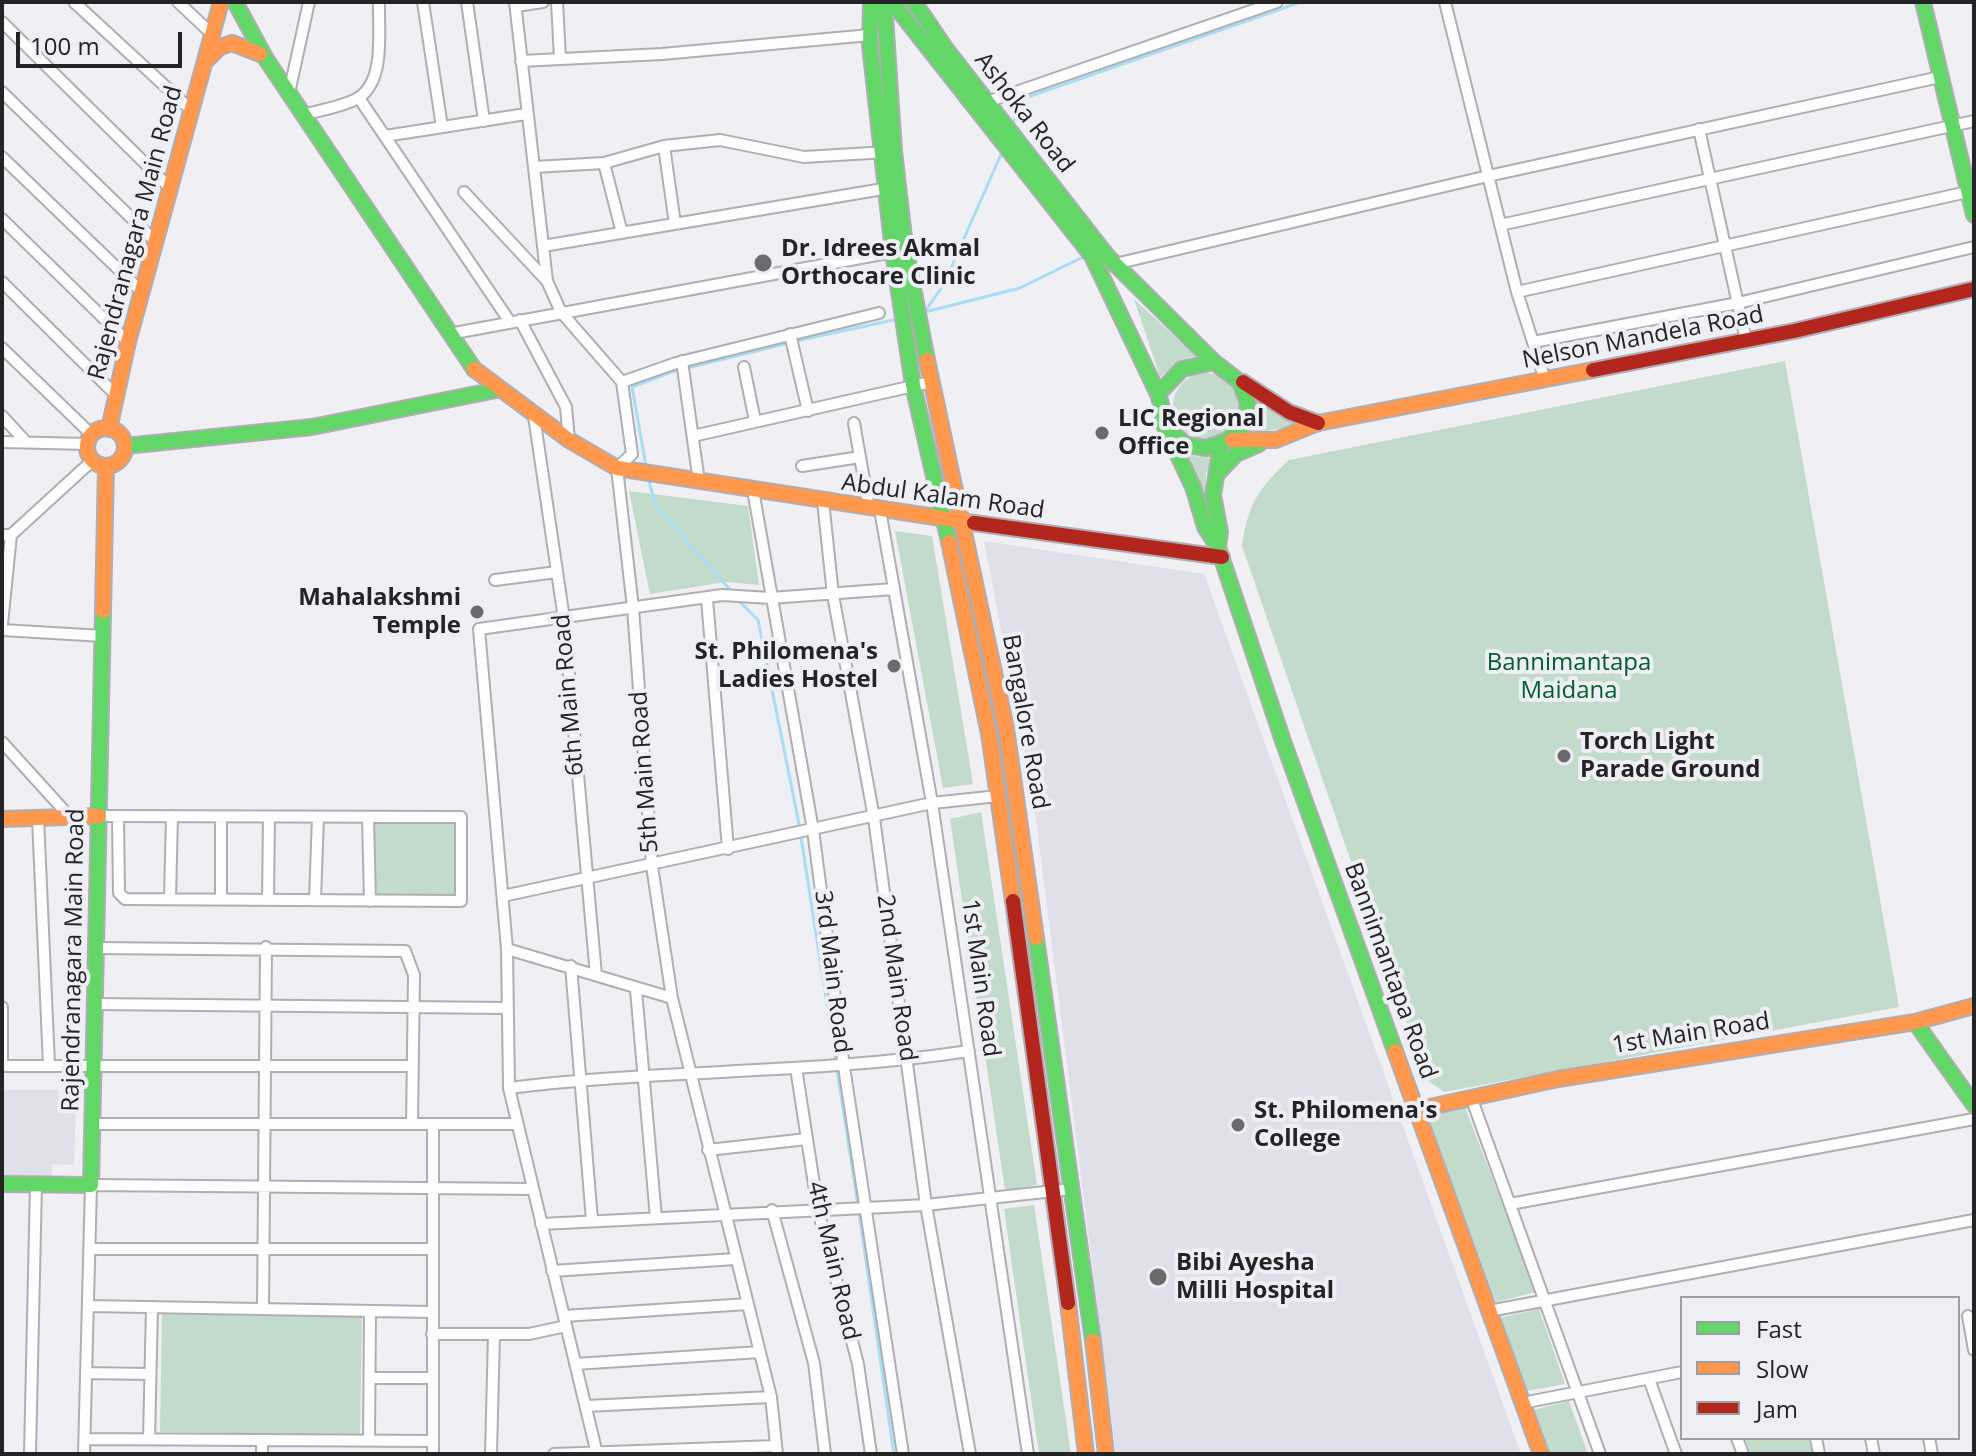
<!DOCTYPE html>
<html>
<head>
<meta charset="utf-8">
<style>
	body { margin:0 }
	#map { position:relative; width:1976px; height:1456px; overflow:hidden; background:#efeff4; font-family:"Open Sans",sans-serif }
	canvas { display:block }
	.frame { position:absolute; inset:0; border:4px solid #242426; pointer-events:none }
	.legend { position:absolute; left:1680px; top:1296px; width:280px; height:144px; box-sizing:border-box; background:#eeeef5; border:2px solid #9d9da2; margin:0; padding:10px 14px; list-style:none; font-size:24px; color:#242426 }
	.legend li { display:flex; align-items:center; gap:16px; height:40px }
	.legend b { width:40px; border:2px solid #9d9da2 }
	.scale { position:absolute; left:16px; top:32px; width:166px; height:36px; box-sizing:border-box; border:4px solid #242426; border-top:0; padding-left:10px; font-size:24px; line-height:28px; white-space:nowrap; color:#242426; -webkit-text-stroke:6px #eeeef5; paint-order:stroke }
</style>
</head>
<body>
<div id="map">
<canvas width="1976" height="1456"></canvas>
<div class="frame"></div>
<ul class="legend">
<li><b style="height:10px;background:#63d668"></b>Fast</li>
<li><b style="height:10px;background:#ff974d"></b>Slow</li>
<li><b style="height:10px;background:#b3261e"></b>Jam</li>
</ul>
<div class="scale">100 m</div>
</div>
<script>
const g = document.querySelector('canvas').getContext('2d');
g.lineJoin = 'round';
function fillPath(path, color) { g.fillStyle = color; g.fill(path, 'evenodd'); }
function strokePath(path, color, width, dash) { g.strokeStyle = color; g.lineWidth = width; g.lineCap = dash ? 'butt' : 'round'; g.setLineDash(dash || []); g.stroke(path); }
function write(font, color, halo, rows, align = 'center') {
  g.font = font + ' "Open Sans",sans-serif'; g.lineWidth = 8; g.setLineDash([]); g.textBaseline = 'middle'; g.strokeStyle = halo; g.fillStyle = color; for (const [text, x, y, turn = 0] of rows) {
    g.save(); g.translate(x, y); g.rotate((+turn || 0) * Math.PI / 180); g.textAlign = isNaN(turn) ? turn : align; if (halo) g.strokeText(text, 0, 0); g.fillText(text, 0, 0); g.restore();
  }
}
const built = new Path2D(`
	M984 541 1204 574 1521 1454H1116L1033 796Z
	M2 1090H59V1106L76 1107 74 1165 52 1164V1180L2 1179Z`);
const green = new Path2D(`
	M1134 299 1196 356 1180 360 1160 377Z
	M1785 361 1899 1007 1444 1092 1426 1079 1242 546C1248 504 1258 489 1289 460Z
	M1173 406a33 33 0 1 1 66 0a33 33 0 1 1-66 0Z
	M1256 400 1278 416 1299 425 1246 435 1256 413Z
	M1183 450 1193 456 1214 458 1206 474 1205 494Z
	M629 491 748 506 759 585 726 582 650 594Z
	M895 531 932 536 973 784 943 788Z
	M981 812 1037 1185 1005 1190 950 819Z
	M455 822 456 894H375V823Z
	M1465 1107 1536 1292 1496 1302 1427 1116Z
	M1034 1205 1071 1454H1039L1004 1209Z
	M1539 1309 1565 1384 1526 1391 1499 1318Z
	M162 1314 362 1317 360 1435 160 1432Z
	M1569 1401 1588 1454H1549L1533 1410Z
	M1745 1438H1809L1812 1454H1751Z`);
const stream = new Path2D(`
	M1012 126 1022 99 1301 2
	M926 310 944 284 1002 152
	M925 312 1020 288 1083 257
	M796 341 898 319
	M687 368 789 343
	M646 466 632 387 680 369
	M648 478 656 506 732 592
	M739 601 758 620 799 824 858 1205
	M859 1212 894 1454`);
const street = new Path2D(`
	M74 2 192 111
	M178 2 212 34
	M423 2 442 127
	M467 2 484 121
	M515 2 547 281 561 312 622 382 632 454 617 468 633 608 652 866 672 998 771 1397 777 1454
	M557 2 560 58
	M1445 2 1517 292 1545 380
	M516 6 543 2
	M2 22 171 189
	M521 61 662 54 870 35
	M2 92 156 242
	M289 93 309 2
	M359 98 510 322
	M987 102 1277 2
	M303 115C319 110 343 107 358 98 386 81 378 30 379 2
	M1699 129 1746 340
	M385 136 526 114
	M664 146 675 224
	M2 157 143 293
	M604 163 622 233
	M534 167 604 163 664 146 720 140 804 157 887 152
	M464 192 547 281
	M2 219 128 342
	M1500 225 1974 121
	M543 246 889 188
	M1115 264 1488 176 1940 77
	M2 282 116 395
	M1517 292 1972 191
	M520 320 566 407 569 440
	M449 334 893 252
	M790 334 808 411
	M1533 342 1738 303 1974 247
	M2 348 92 435
	M682 361 699 482
	M744 367 755 421
	M622 382 676 363 879 313
	M2 416 26 442
	M534 416 564 619 596 975
	M854 423 869 508
	M693 436 931 382
	M2 442 88 444
	M802 466 860 457
	M753 490 813 830 844 1067 903 1454
	M823 501 833 595 874 818 926 1205 970 1454
	M880 510 932 803 1028 1454
	M2 535H11L93 460
	M495 580 557 572
	M707 599 728 849
	M2 624 11 535
	M2 630 103 636
	M2 742 70 817
	M99 816 461 817V901L125 899 119 893 118 816
	M221 817V899
	M368 817 370 901
	M38 818 49 1065
	M503 896 932 803 998 796
	M170 899 172 816
	M268 900 269 817
	M315 900 318 817
	M96 948 405 951 414 975 412 1124
	M507 949 672 998
	M571 966 592 1220
	M636 990 656 1218
	M95 1004 508 1008
	M2 1007V1066
	M2 1066H412
	M796 1068 818 1210 858 1364 871 1454
	M509 1088C662 1069 816 1074 969 1051
	M1471 1097 1600 1454
	M92 1124H517
	M433 1124V1454
	M708 1150 807 1139
	M1510 1204 1974 1119
	M772 1210 814 1363 825 1454
	M541 1224 926 1205 1072 1189
	M89 1249H431
	M552 1271 735 1259
	M88 1306 431 1312
	M263 1309 266 947
	M1489 1311 1974 1220
	M564 1316 748 1304
	M1968 1316 1974 1350
	M432 1334H529L566 1326
	M575 1364 760 1352
	M86 1373 150 1374
	M370 1378H432
	M1649 1379 1676 1454
	M1522 1403 1682 1372
	M586 1406 771 1397
	M1737 1438 1743 1454
	M1816 1438 1819 1454
	M1871 1438 1874 1454
	M1929 1438 1932 1454
	M85 1439 433 1441
	M149 1439 152 1307
	M369 1440 370 1311
	M30 1454 36 1184
	M84 1454 91 1185 533 1189
	M262 1454V1440
	M491 1454 494 1334
	M554 1454 776 1446
	M597 1454 509 1088 507 949 479 629 722 595 770 598 894 589`);
const fast = new Path2D(`
	M235 2 266 59 474 369
	M871 2 870 45 893 252 913 385 949 542
	M884 2 894 151 905 246 927 360
	M892 2 1092 256 1158 394
	M914 2 946 49 1108 257 1214 362 1240 382 1248 404 1243 425 1228 440 1207 448 1186 445 1168 428 1158 394 1182 369 1214 362
	M1923 2 1974 215
	M1162 421 1193 487 1205 527 1218 547 1283 741 1395 1051
	M125 446 312 427 496 390
	M1217 474 1236 454 1259 444
	M1218 547 1220 532 1213 495 1221 446
	M1036 938 1093 1341
	M1915 1022 1974 1105
	M2 1184 91 1185 103 611`);
const slow = new Path2D(`
	M208 59 220 47 232 43 260 54
	M927 360 1006 728 1036 938
	M474 369 569 440 617 468 974 523
	M87 447a19 19 0 1 1 38 0a19 19 0 1 1-38 0Z
	M109 429 128 342 221 2
	M1232 440H1276L1318 423 1593 370
	M949 542 989 734 1013 901
	M103 611 106 466
	M2 819 99 816
	M1395 1051 1541 1454
	M1416 1110 1558 1079 1915 1022 1974 1006
	M1068 1303 1086 1454
	M1093 1341 1106 1454`);
const jam = new Path2D(`
	M1593 370 1794 331 1974 289
	M1243 382 1289 412 1318 423
	M974 523 1222 557
	M1013 901 1068 1303`);
const markers = [
	[763,263,10,"#6b6b6e"],
	[1102,433,8,"#6b6b6e"],
	[477,612,8,"#6b6b6e"],
	[894,666,8,"#6b6b6e"],
	[1564,756,8,"#6b6b6e"],
	[1238,1125,8,"#6b6b6e"],
	[1158,1277,10,"#6b6b6e"]
];
const streetNames = [
	["Ashoka Road",1024,113,52],
	["Rajendranagara Main Road",136,233,-75],
	["Nelson Mandela Road",1643,338,-11],
	["Abdul Kalam Road",943,497,8],
	["6th Main Road",569,695,-95],
	["Bangalore Road",1025,722,80],
	["5th Main Road",645,772,-94],
	["Rajendranagara Main Road",74,960,-89],
	["Bannimantapa Road",1390,971,70],
	["3rd Main Road",832,972,83],
	["2nd Main Road",896,978,82],
	["1st Main Road",980,978,82],
	["1st Main Road",1691,1034,-9],
	["4th Main Road",833,1261,77]
];
const poiNames = [
	["Dr. Idrees Akmal",781,249],
	["Orthocare Clinic",781,277],
	["LIC Regional",1118,419],
	["Office",1118,447],
	["Mahalakshmi",461,598,"right"],
	["Temple",461,626,"right"],
	["St. Philomena's",878,652,"right"],
	["Ladies Hostel",878,680,"right"],
	["Torch Light",1580,742],
	["Parade Ground",1580,770],
	["St. Philomena's",1254,1111],
	["College",1254,1139],
	["Bibi Ayesha",1176,1263],
	["Milli Hospital",1176,1291]
];
const parkNames = [
	["Bannimantapa",1569,663],
	["Maidana",1569,691]
];
fillPath(built, '#e0e0ea');
fillPath(green, '#c2dbca');
strokePath(stream, '#a9ddf5', 3);
strokePath(street, '#afafb3', 14);
strokePath(fast, '#afafb3', 18);
strokePath(slow, '#afafb3', 18);
strokePath(jam, '#afafb3', 18);
strokePath(street, '#fdfdfd', 10);
strokePath(fast, '#63d668', 14);
strokePath(slow, '#ff974d', 14);
strokePath(jam, '#b3261e', 14);
for (const [x, y, r, color] of markers) { const dot = new Path2D(); dot.arc(x, y, r, 0, 2 * Math.PI); g.fillStyle = color; g.fill(dot); strokePath(dot, '#eeeef5', 3); }
write('24px', '#242426', '#eeeef5', streetNames);
write('bold 24px', '#242426', '#eeeef5', poiNames, 'left');
write('24px', '#015e2d', '#eeeef5', parkNames);
</script>
</body>
</html>
